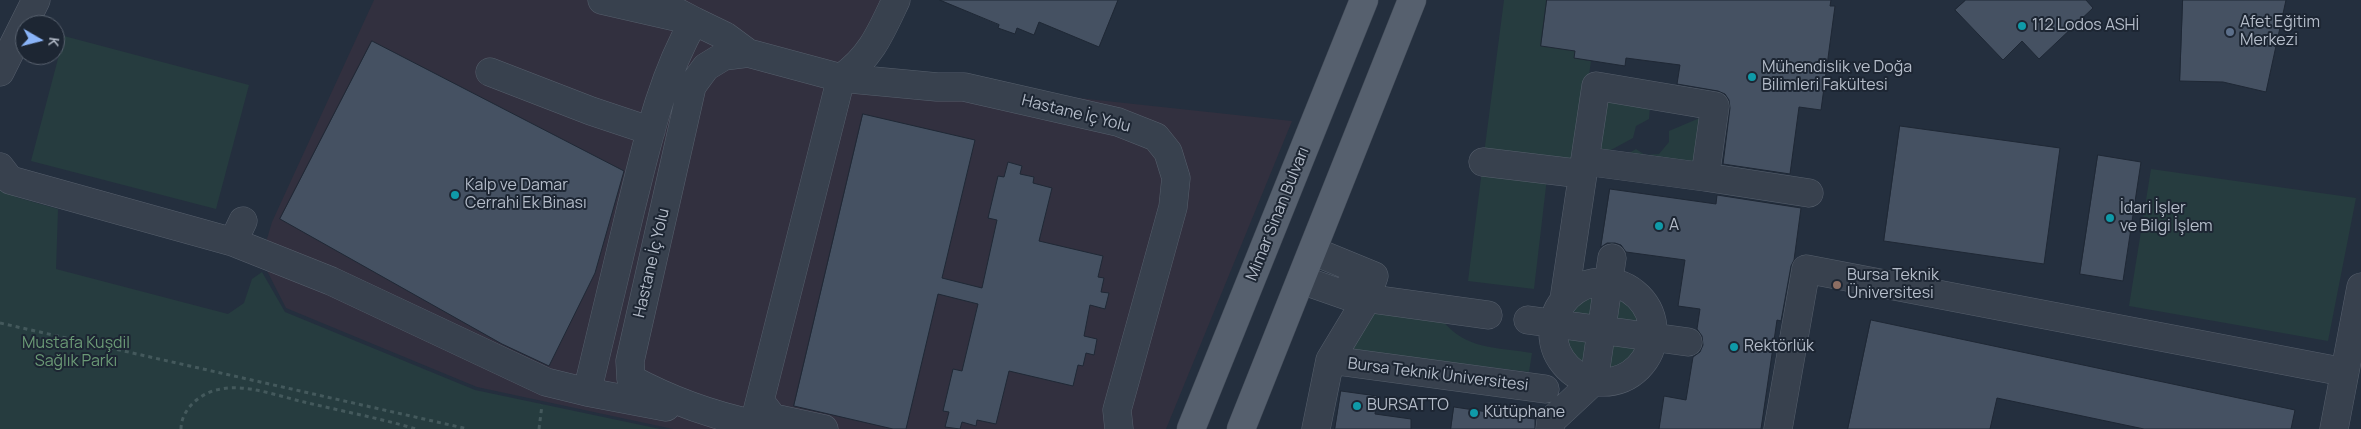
<!DOCTYPE html>
<html>
<head>
<meta charset="utf-8">
<style>
	body { margin:0 }
	#map { position:relative; width:2361px; height:429px; overflow:hidden; background:#242f3e; font-family:Manrope,sans-serif }
	canvas { display:block }
	.north { position:absolute; left:15px; top:15px; width:50px; height:50px; box-sizing:border-box; background:#1d2633; border:1px solid #59626f; border-radius:50%; rotate:98deg; font-size:14px; font-weight:700; line-height:20px; text-align:center; color:#b4bcc9 }
	.north::after { content:''; display:block; margin:auto; width:18px; height:22px; background:#8ab4f8; clip-path:polygon(50% 0,100% 100%,50% 72%,0 100%) }
</style>
</head>
<body>
<div id="map">
<canvas width="2361" height="429"></canvas>
<div class="north">K</div>
</div>
<script>
const g = document.querySelector('canvas').getContext('2d');
g.lineJoin = 'round';
function fillPath(path, color) { g.fillStyle = color; g.fill(path, 'evenodd'); }
function strokePath(path, color, width, dash) { g.strokeStyle = color; g.lineWidth = width; g.lineCap = dash ? 'butt' : 'round'; g.setLineDash(dash || []); g.stroke(path); }
function write(font, color, halo, rows, align = 'center') {
  g.font = font + ' Manrope,sans-serif'; g.lineWidth = 4; g.setLineDash([]); g.textBaseline = 'middle'; g.strokeStyle = halo; g.fillStyle = color; for (const [text, x, y, turn = 0] of rows) {
    g.save(); g.translate(x, y); g.rotate((+turn || 0) * Math.PI / 180); g.textAlign = isNaN(turn) ? turn : align; if (halo) g.strokeText(text, 0, 0); g.fillText(text, 0, 0); g.restore();
  }
}
const medical = new Path2D(`
	M374 0H888L855 74 1292 121 1166 429H673L477 387 286 308 261 259 272 222Z`);
const green = new Path2D(`
	M1504 0H1547L1575 51 1574 58 1591 61 1576 166 1484 154Z
	M64 36 249 85 216 209 31 161Z
	M1601 99 1650 107 1649 119 1636 126 1633 138 1598 157Z
	M1709 114 1701 169 1614 162 1636 149 1645 155 1659 154 1669 142V131Z
	M2151 169 2356 198 2328 341 2129 306Z
	M1482 170 1547 178 1534 289 1468 281Z
	M0 186 16 197 58 209 56 269 228 314 244 303 252 279 262 272 285 312 475 390 660 429H0Z
	M1600 289 1595 323 1564 311C1574 298 1583 292 1600 289Z
	M1614 291C1631 300 1643 310 1644 330L1610 325Z
	M1370 310 1442 320C1466 350 1496 347 1532 353L1529 372 1350 350Z
	M1559 332 1594 337 1584 372C1569 363 1558 351 1559 332Z
	M1608 338 1642 348C1632 364 1622 374 1603 375Z`);
const building = new Path2D(`
	M940 0H1118L1099 47 1039 22 1034 35 1017 28 1015 34 998 28 999 25Z
	M1547 0H1831L1830 6H1835L1821 110 1799 107 1790 174 1723 164 1730 108 1729 100 1725 94 1718 91 1677 84 1680 65 1626 58 1625 66 1574 58 1575 51 1541 46Z
	M1966 0H2086L2093 8 2039 59 2022 41 2003 60 1955 10Z
	M2183 0H2286L2266 92 2223 82 2180 81Z
	M372 41 624 171 595 273 549 366 502 344 280 219Z
	M863 114 975 140 942 278 982 288 997 220 988 218 998 176 1004 177 1008 162 1022 166 1020 174 1034 177 1033 183 1052 188 1039 241 1103 256 1098 277 1104 278 1101 292 1109 293 1105 309 1090 305 1084 336 1097 339 1094 355 1086 353 1083 366 1078 365 1073 386 1009 371 996 424 977 420 976 426 962 422 960 429 945 427 949 412 943 411 953 369 962 371 978 304 938 294 906 429H893L794 406Z
	M1900 126 2060 148 2044 264 1884 241Z
	M2098 155 2141 162 2123 281 2080 274Z
	M1610 189 1716 204 1717 195 1801 208 1794 260 1791 266 1781 321 1777 320 1761 429H1659L1664 396 1686 400 1693 357 1700 352 1703 345 1702 336 1697 329 1700 309 1678 306 1685 260 1626 252 1621 245 1615 243H1607L1601 247Z
	M1871 320 2295 410 2291 429H2144L1997 398 1990 429H1848Z
	M1341 391 1377 396 1375 414 1411 419V429H1335Z
	M1454 407 1535 419V429H1451Z`);
const path = new Path2D(`
	M0 323 468 429
	M181 429C181 409 201 392 221 389 247 384 278 396 304 402 341 411 379 418 416 429
	M539 429 542 405`);
const minor = new Path2D(`
	M602 0 694 21 725 36 748 53
	M0 72 36 0
	M490 72 591 111 651 131
	M1585 161 1705 177
	M1483 162 1583 174
	M0 167 10 180 233 242 243 221
	M233 242 331 281 546 382 587 392 666 407
	M1313 251 1374 276 1365 302
	M1302 280 1365 302 1330 360 1545 389
	M1553 332a50 50 0 1 1 100 0a50 50 0 1 1-100 0Z
	M1348 288 1379 300 1488 315
	M1564 300 1596 86 1715 106 1705 177 1809 193
	M1528 320 1688 342
	M587 392C602 331 616 269 631 208 647 144 661 78 694 21L669 8 640 0
	M763 405 773 418 824 429
	M754 424C712 415 668 399 631 379L630 361 692 86 706 67 724 56 748 53 841 78 937 87H964L1118 122 1156 137 1168 152 1176 178 1173 207 1117 410 1119 429
	M775 429 754 424 841 78C871 57 881 32 896 0
	M1316 429 1330 360
	M1550 429 1551 421 1594 381 1612 258
	M1778 429 1806 269 2344 372
	M2334 429 2361 287`);
const major = new Path2D(`
	M1191 429 1364 0
	M1241 429 1412 0`);
const markers = [
	[2022,26,5,"#0f9aa8"],
	[2230,32,5,"#5c6f8a"],
	[1752,77,5,"#0f9aa8"],
	[455,195,5,"#0f9aa8"],
	[2110,218,5,"#0f9aa8"],
	[1659,226,5,"#0f9aa8"],
	[1837,285,5,"#8d6e63"],
	[1734,347,5,"#0f9aa8"],
	[1357,406,5,"#0f9aa8"],
	[1474,413,5,"#0f9aa8"]
];
const poiNames = [
	["Afet Eğitim",2240,23],
	["Merkezi",2240,41],
	["112 Lodos ASHİ",2032,26],
	["Mühendislik ve Doğa",1762,68],
	["Bilimleri Fakültesi",1762,86],
	["Kalp ve Damar",465,186],
	["Cerrahi Ek Binası",465,204],
	["İdari İşler",2120,209],
	["ve Bilgi İşlem",2120,227],
	["A",1669,226],
	["Bursa Teknik",1847,276],
	["Üniversitesi",1847,294],
	["Rektörlük",1744,347],
	["BURSATTO",1367,406],
	["Kütüphane",1484,413]
];
const streetNames = [
	["Hastane İç Yolu",1076,114,14],
	["Mimar Sinan Bulvarı",1278,214,-68],
	["Hastane İç Yolu",652,263,-77],
	["Bursa Teknik Üniversitesi",1438,375,7]
];
const parkNames = [
	["Mustafa Kuşdil",76,344],
	["Sağlık Parkı",76,362]
];
fillPath(medical, '#32303f');
fillPath(green, '#263c3f');
fillPath(building, '#455162');
strokePath(building, '#1f2835', 1);
strokePath(minor, '#565f6c', 29);
strokePath(major, '#414a57', 29);
strokePath(path, '#44595c', 3, [4, 4]);
strokePath(minor, '#38414e', 28);
strokePath(major, '#56606e', 28);
for (const [x, y, r, color] of markers) { const dot = new Path2D(); dot.arc(x, y, r, 0, 2 * Math.PI); g.fillStyle = color; g.fill(dot); strokePath(dot, '#1d2633', 2); }
write('16px', '#b4bcc9', '#1d2633', poiNames, 'left');
write('16px', '#b4bcc9', '#1d2633', streetNames);
write('16px', '#6b9a76', '#1d2633', parkNames);
</script>
</body>
</html>
